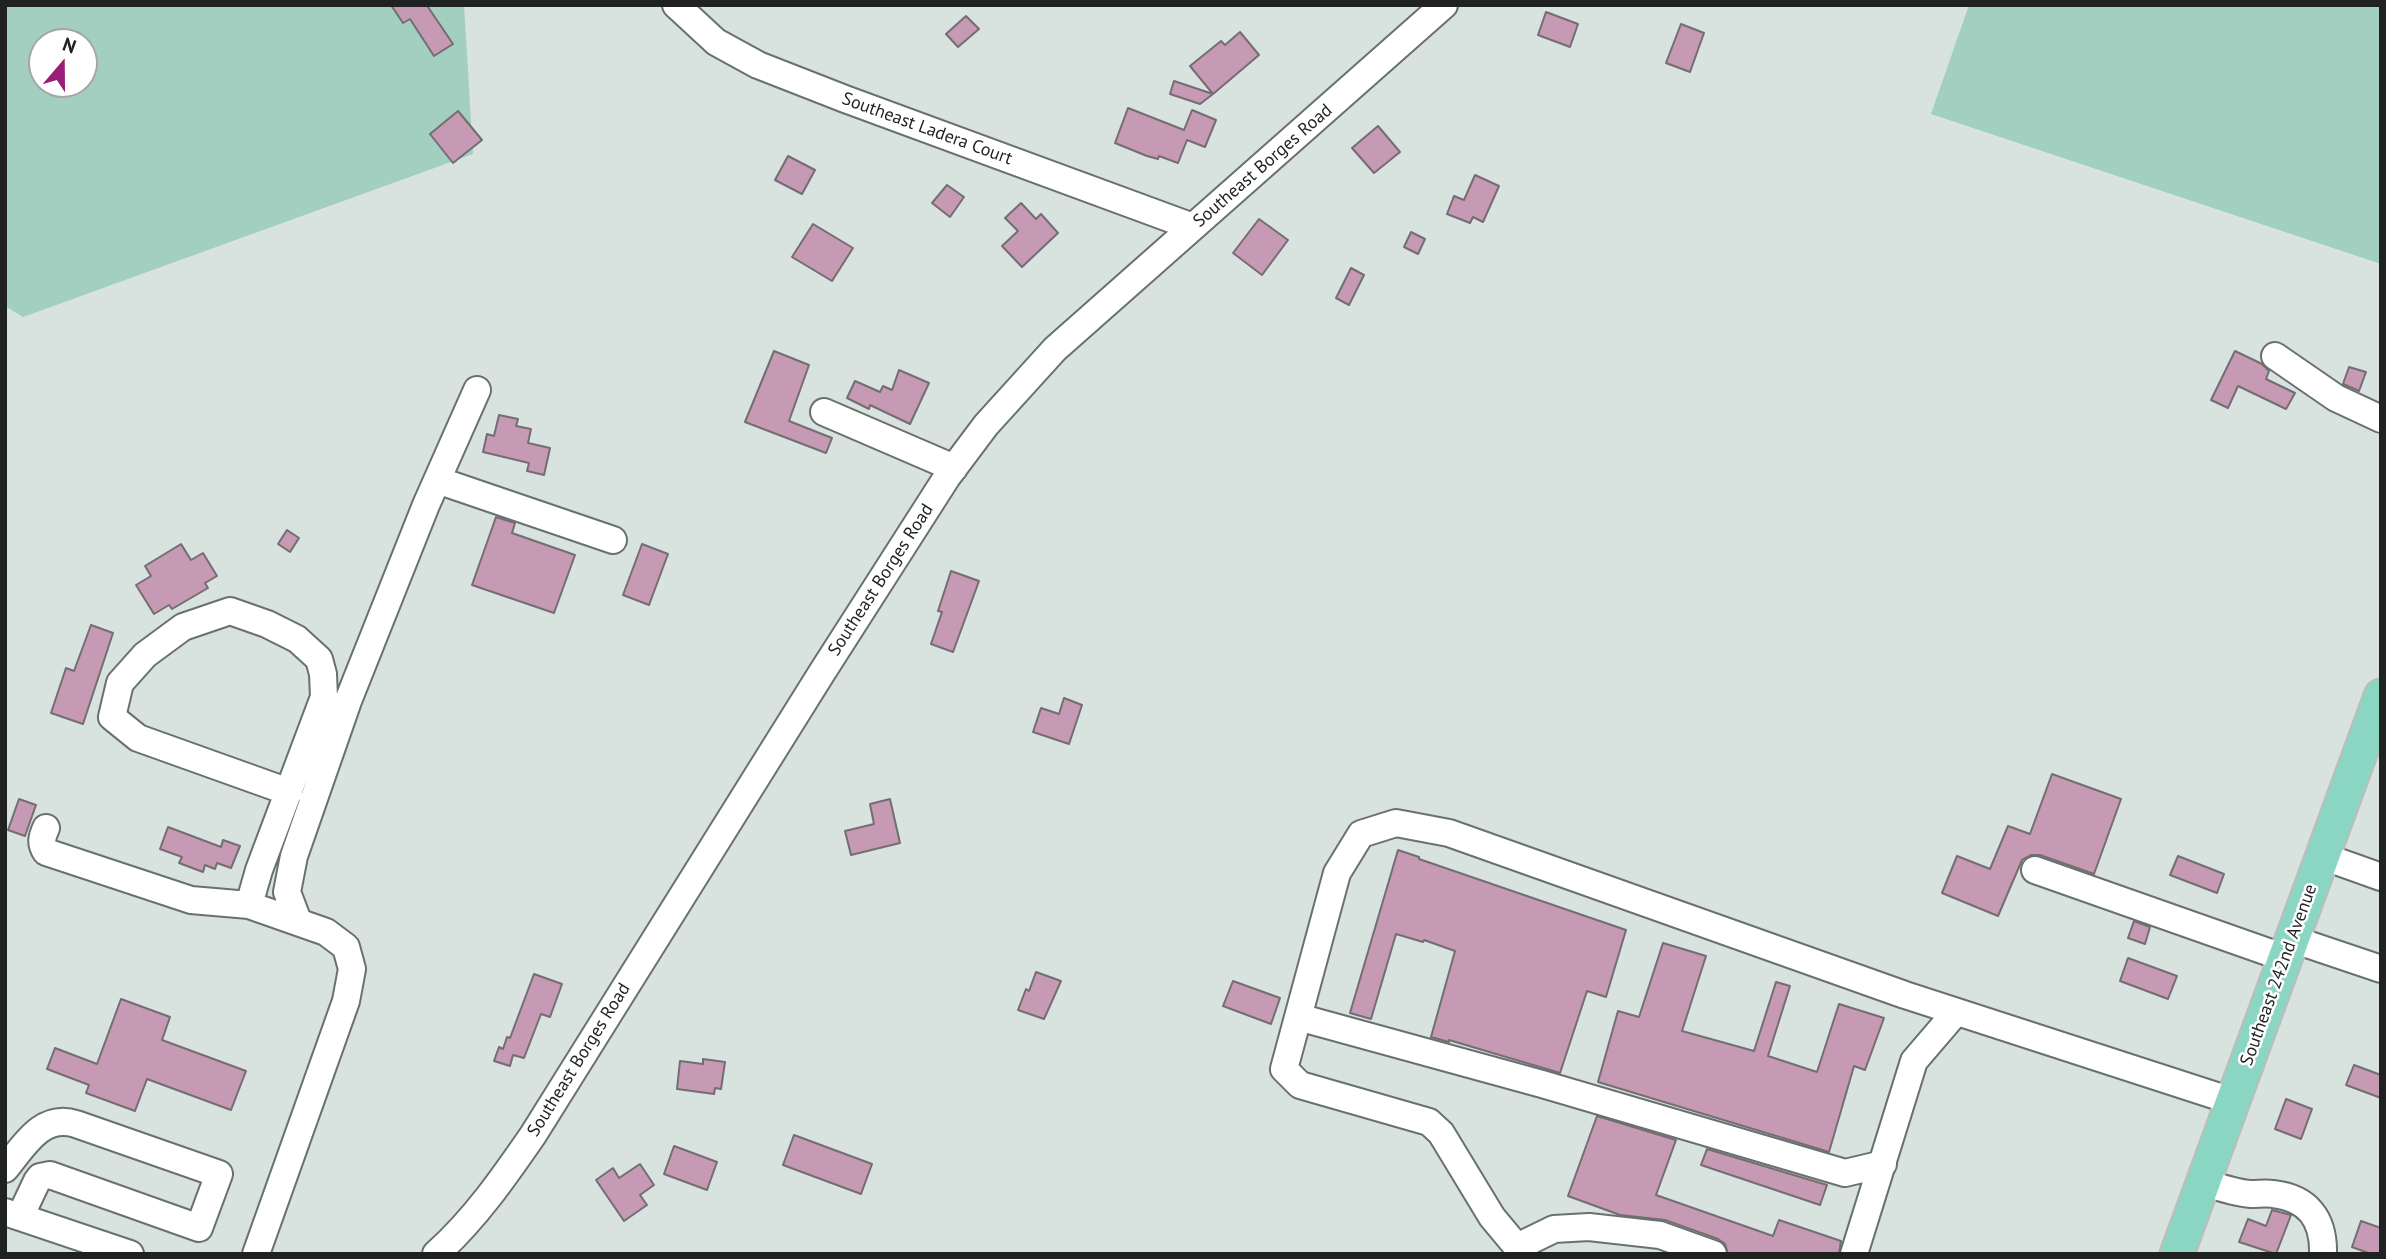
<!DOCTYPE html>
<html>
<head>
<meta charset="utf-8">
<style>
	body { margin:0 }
	#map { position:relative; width:2386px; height:1259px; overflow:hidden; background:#d8e2de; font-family:"PT Sans",sans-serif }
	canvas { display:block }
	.frame { position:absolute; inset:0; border:7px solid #1f2221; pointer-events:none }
	.north { position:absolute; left:28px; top:28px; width:70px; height:70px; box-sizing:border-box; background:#fff; border:2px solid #a5a7a6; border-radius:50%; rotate:20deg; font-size:19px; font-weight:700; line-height:28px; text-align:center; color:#1f2221 }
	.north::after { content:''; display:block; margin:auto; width:24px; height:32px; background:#991e77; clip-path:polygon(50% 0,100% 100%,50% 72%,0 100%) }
</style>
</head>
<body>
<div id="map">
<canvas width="2386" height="1259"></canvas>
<div class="frame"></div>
<div class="north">N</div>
</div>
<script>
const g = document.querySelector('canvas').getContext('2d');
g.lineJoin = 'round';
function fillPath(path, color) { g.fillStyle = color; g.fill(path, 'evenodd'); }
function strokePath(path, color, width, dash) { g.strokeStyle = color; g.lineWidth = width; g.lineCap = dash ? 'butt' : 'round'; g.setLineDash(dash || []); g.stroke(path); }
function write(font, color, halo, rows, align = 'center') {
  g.font = font + ' "PT Sans",sans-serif'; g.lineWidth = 5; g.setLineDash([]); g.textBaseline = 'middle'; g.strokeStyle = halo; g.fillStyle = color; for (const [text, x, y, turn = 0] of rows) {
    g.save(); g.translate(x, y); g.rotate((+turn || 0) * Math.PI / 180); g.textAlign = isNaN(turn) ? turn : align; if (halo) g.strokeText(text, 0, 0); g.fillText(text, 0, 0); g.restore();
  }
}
const green = new Path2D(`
	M5 5H464L473 154 23 317 5 306ZM42 42H84V84H42Z
	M1969 5H2381V264L1931 114Z`);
const building = new Path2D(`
	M391 5H430L428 7 453 44 434 56 410 19 403 23Z
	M1546 12 1578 24 1570 47 1538 35Z
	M966 16 979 29 958 47 946 34Z
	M1681 24 1704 33 1690 72 1666 63Z
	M1240 32 1259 55 1213 94 1190 66 1221 41 1225 45Z
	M1174 81 1213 94 1200 104 1170 94Z
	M1128 108 1184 130 1192 110 1216 120 1205 147 1187 140 1178 163 1159 156 1158 159 1147 156 1115 143Z
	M458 111 482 140 453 163 430 134Z
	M1378 126 1400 152 1374 173 1352 148Z
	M788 156 815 170 802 194 775 180Z
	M1475 175 1499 186 1483 222 1473 217 1470 223 1447 214 1454 196 1464 200Z
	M947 185 964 197 950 217 932 203Z
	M1021 203 1036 219 1041 214 1058 233 1022 267 1002 246 1018 231 1005 218Z
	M1259 219 1288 240 1262 275 1233 253Z
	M813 224 853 248 832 281 792 257Z
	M1411 232 1425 239 1418 254 1404 247Z
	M1351 268 1364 275 1349 305 1336 298Z
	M774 351 809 365 789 421 832 438 826 453 745 422Z
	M2235 351 2262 364 2269 371 2266 379 2295 393 2286 409 2238 386 2228 408 2211 400Z
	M2349 367 2366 372 2359 391 2343 384Z
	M899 370 929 383 910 424 870 405 869 409 847 398 855 381 880 392 883 386 892 390Z
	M499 415 518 419 516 426 531 429 528 443 550 448 544 475 527 471 529 463 483 452 487 434 494 436Z
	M496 517 515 523 512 533 575 555 554 613 472 585Z
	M287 530 299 538 290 552 278 544Z
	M181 544 191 560 203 553 217 576 205 583 208 588 172 609 169 605 154 614 136 585 151 576 145 566Z
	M642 544 668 554 649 605 623 595Z
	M951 571 979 581 953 652 931 644 942 612 938 611Z
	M91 625 113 633 83 724 51 713 66 668 74 671Z
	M1064 698 1082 705 1069 744 1033 732 1041 708 1059 714Z
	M2052 774 2121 799 2094 874 2040 855H2031L2022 860 1998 916 1942 893 1957 856 1990 869 2008 826 2030 834Z
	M19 799 36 805 25 836 8 830Z
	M890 799 900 843 851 855 845 831 874 824 870 804Z
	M168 827 221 847 223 840 240 846 231 868 217 863 215 869 205 865 203 872 179 863 182 857 160 849Z
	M1398 850 1419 857V859L1626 930 1606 997 1587 991 1560 1073 1449 1040V1042L1431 1037 1455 951 1424 940 1423 942 1396 934 1371 1019 1350 1013Z
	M2178 856 2224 874 2217 893 2170 875Z
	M2134 921 2150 927 2145 944 2128 938Z
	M1663 943 1706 956 1682 1031 1754 1051 1776 982 1790 986 1768 1056 1817 1072 1839 1004 1884 1018 1865 1070 1854 1066 1829 1152 1598 1082 1618 1011 1639 1017Z
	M2128 958 2177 976 2168 999 2120 981Z
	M1036 972 1061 981 1044 1019 1018 1010 1026 989 1029 991Z
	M534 974 562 984 550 1017 541 1014 524 1058 513 1055 510 1066 494 1061 499 1047 503 1049 507 1037 510 1038Z
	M1233 981 1280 998 1271 1024 1223 1006Z
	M121 999 170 1017 162 1040 246 1071 231 1110 147 1079 135 1111 86 1093 89 1085 47 1069 55 1048 97 1064Z
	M703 1059 725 1062 721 1089 715 1088 714 1094 677 1089 680 1061 703 1064Z
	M2354 1065 2381 1075V1098L2346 1085Z
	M2286 1099 2312 1109 2301 1139 2275 1129Z
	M1597 1116 1676 1140 1656 1195 1773 1236 1779 1220 1841 1241 1839 1254H1728L1725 1244 1718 1239 1665 1220 1620 1215 1568 1196Z
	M794 1135 872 1164 861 1194 783 1165Z
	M674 1146 717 1162 707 1190 664 1174Z
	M1707 1149 1827 1185 1820 1205 1701 1165Z
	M640 1164 654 1185 640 1195 647 1205 624 1221 596 1180 613 1168 619 1178Z
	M2272 1210 2291 1215 2276 1254 2239 1242 2248 1219 2266 1226Z
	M2361 1221 2381 1228V1254H2371L2352 1247Z`);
const minor = new Path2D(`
	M676 5 716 42 758 65 845 99 1193 227
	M2275 356 2336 398 2381 419
	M824 412 954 468
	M437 480 613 540
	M46 828C42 837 40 843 46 852L191 900 249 905 326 932 346 947 352 969 346 1001 256 1254
	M2322 856 2381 877
	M2035 870 2285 958
	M249 905 259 870 324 697 323 674 319 659 297 639 267 624 230 611 183 627 145 655 120 683 112 717 138 738 289 792
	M298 921 287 892 294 856 348 701 426 505 477 390
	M2292 939 2381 969
	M1298 1017 1542 1084 1845 1173 1883 1164
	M5 1169C24 1146 42 1113 76 1124L219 1174 199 1228 50 1175 40 1177 37 1181 20 1217
	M2203 1182C2218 1187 2235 1193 2251 1194 2259 1194 2266 1193 2273 1194 2308 1198 2324 1219 2323 1254
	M5 1212 130 1254
	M436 1254C475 1219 504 1177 533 1135L821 674 947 477 986 425 1055 349 1444 5
	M1713 1254 1660 1235 1589 1227 1554 1229 1517 1247 1492 1217 1441 1133 1429 1122 1300 1085 1284 1069 1337 873 1361 834 1396 823 1449 833 1905 995 2232 1101
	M1854 1254 1914 1061 1956 1012`);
const major = new Path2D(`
	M2177 1254 2381 696`);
const streetNames = [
	["Southeast Ladera Court",927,129,20],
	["Southeast Borges Road",1263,166,-41],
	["Southeast Borges Road",881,580,-57],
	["Southeast 242nd Avenue",2279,975,-70],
	["Southeast Borges Road",579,1060,-58]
];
fillPath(green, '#a3cfc0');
fillPath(building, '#c699b4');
strokePath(building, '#746d71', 2);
strokePath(minor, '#69716e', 30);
strokePath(major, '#bcbdbc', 37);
strokePath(minor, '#fff', 26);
strokePath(major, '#8bd6c2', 33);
write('18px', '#1f2221', '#fff', streetNames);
</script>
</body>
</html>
